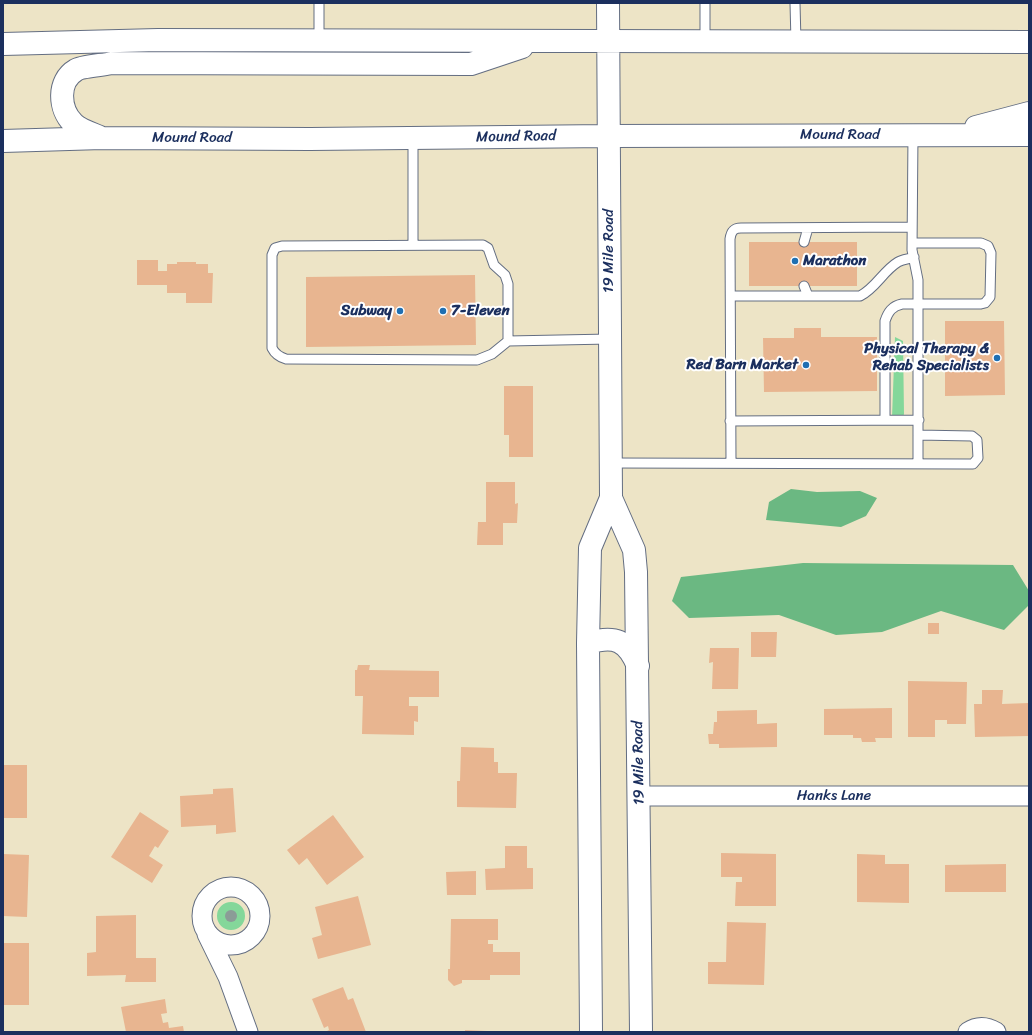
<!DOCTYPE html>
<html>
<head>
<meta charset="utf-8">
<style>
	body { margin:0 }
	#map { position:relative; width:1032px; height:1035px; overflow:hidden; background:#ede4c6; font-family:Sriracha,sans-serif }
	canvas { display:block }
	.frame { position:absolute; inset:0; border:4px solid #1b2f5e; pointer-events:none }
</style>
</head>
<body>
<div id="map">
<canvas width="1032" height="1035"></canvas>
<div class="frame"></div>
</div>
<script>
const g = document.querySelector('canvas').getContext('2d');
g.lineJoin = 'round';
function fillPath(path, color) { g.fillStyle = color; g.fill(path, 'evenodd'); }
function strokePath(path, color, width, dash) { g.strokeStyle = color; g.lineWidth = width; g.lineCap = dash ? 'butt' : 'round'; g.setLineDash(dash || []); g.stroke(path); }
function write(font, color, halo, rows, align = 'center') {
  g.font = font + ' Sriracha,sans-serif'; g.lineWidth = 4; g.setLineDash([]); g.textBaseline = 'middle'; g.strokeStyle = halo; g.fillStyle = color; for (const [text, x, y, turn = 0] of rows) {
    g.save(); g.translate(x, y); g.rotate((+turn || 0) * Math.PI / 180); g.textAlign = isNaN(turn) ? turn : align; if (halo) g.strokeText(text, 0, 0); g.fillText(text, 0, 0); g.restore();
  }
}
const green = new Path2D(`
	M895 337 903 341 904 414 903 417 892 418Z
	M217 916a14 14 0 1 1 28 0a14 14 0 1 1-28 0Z`);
const forest = new Path2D(`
	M791 489 817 492 860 491 877 498 866 516 841 527 766 520 769 502Z
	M803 563 1013 565 1029 591V605L1004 630 941 611 882 632 836 635 779 615 689 618 672 601 681 577Z`);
const building = new Path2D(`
	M749 242H857V286H749Z
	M137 260H158V271H167V264H177V262H196V264H208V273H213L212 303H186V293H167V285H137Z
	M475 275 476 345 306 347V277Z
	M945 321H1004L1005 395 945 396Z
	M794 328H821V337H877V391L764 392 763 338H794Z
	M504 386H533V457H509V435H504Z
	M486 482H515V504L518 503 517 523H503V545H477L478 522H486Z
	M928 623H939V634H928Z
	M751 632H777L776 657H751Z
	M710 648H739L738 689H712L713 662 709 663Z
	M358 665H370L369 670 439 671V697H409V706H418V722L414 721V735L362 734 363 696H355V670H357Z
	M908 681 967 682 966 724H947V720H935V737H908Z
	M982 690H1003L1002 704 1029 703V736L975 737 974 704H982Z
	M892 708V738H875L876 742H862L861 738H853V735H824V709Z
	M757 710V724L777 723V747L719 748V744H709L708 734H713L714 722H717V711Z
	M461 747 494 748V762H498V773H517L516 808 457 807V781H460Z
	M3 765H27V818H3Z
	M233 788 236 832 216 834V825L181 827 180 796 213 794V789Z
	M140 812 169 831 158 848 155 846 149 856 163 865 152 883 111 857Z
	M333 815 364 857 327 885 307 858 299 865 287 850Z
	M505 846H527V868H533V889L486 890 485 869 505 868Z
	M721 853 776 854V906H735L736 882H742V877H721Z
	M3 854 29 855 27 917 3 916Z
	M857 854 885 855V864H909V903L857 902Z
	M1006 864V892H945V865Z
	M476 871V895H447L446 872Z
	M358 896 371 945 318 959 312 938 322 935 315 907Z
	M136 915V958H156V982H125L126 975 87 976V953L96 952V916Z
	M451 919H498V940H488V944H493V952H520V975H490V980H462V983L454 986 448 980V969H450Z
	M727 922 766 923 764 985 708 984V962H726Z
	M3 943H29V1005H3Z
	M343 987 348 1000 353 998 366 1032H325L329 1030 328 1026 324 1028 312 999Z
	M165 999 167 1013 161 1014 163 1023 168 1022 169 1028 183 1026 184 1032H126L121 1007Z
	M465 1030 487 1031V1032H465Z`);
const lane = new Path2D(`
	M319 3V41
	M705 3V42
	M795 3 796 42
	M913 135 912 250 918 280V464
	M804 242 808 228
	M413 245V138
	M804 286 808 296
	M731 296H860C876 288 883 271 898 262 903 259 909 259 914 257
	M508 341V284L505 275 494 265 488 248 483 245 282 246 275 248 272 255V348C275 354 279 357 286 359L477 360 492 354 508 341 610 339
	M885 420V321C888 312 892 306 902 304H981L985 303 990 297 991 253 988 246 981 243H912
	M730 421 919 420
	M611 463 969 464H973L978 458 977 440 972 436 918 435
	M731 463 730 239C731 232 733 228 741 228L912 227`);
const street = new Path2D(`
	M639 796H1029
	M202 916a29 29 0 1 1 58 0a29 29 0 1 1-58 0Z
	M207 934 228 977 248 1032
	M968 1032C977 1026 986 1026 996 1032`);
const secondary = new Path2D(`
	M3 44 158 40 1029 42
	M976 127 1029 113
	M100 137C93 134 78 129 73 123 59 109 57 81 76 70 82 66 105 65 112 63L471 64 522 47
	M3 141 102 138 310 139 608 136 1029 135
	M611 498 634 550 636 572 641 1032
	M588 643C615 635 627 640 638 666
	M591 1032 588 643 590 548 611 498 608 3`);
const trees = [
	[231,916]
];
const markers = [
	[795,261,4,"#1f6fb2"],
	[400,311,4,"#1f6fb2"],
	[443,311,4,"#1f6fb2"],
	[997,358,4,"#1f6fb2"],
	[806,365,4,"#1f6fb2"]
];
const streetNames = [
	["Mound Road",840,135],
	["Mound Road",516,137,-1],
	["Mound Road",192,138],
	["19 Mile Road",609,251,-90],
	["19 Mile Road",639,763,-91],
	["Hanks Lane",834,796]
];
const poiNames = [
	["Marathon",803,261,"left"],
	["Subway",392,311],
	["7-Eleven",451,311,"left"],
	["Physical Therapy &",989,349],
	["Rehab Specialists",989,366],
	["Red Barn Market",798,365]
];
fillPath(green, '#84d79a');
fillPath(forest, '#6bb882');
fillPath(building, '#e8b590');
strokePath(lane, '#646e82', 11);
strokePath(street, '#646e82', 21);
strokePath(secondary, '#646e82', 24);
strokePath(lane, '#fff', 9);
strokePath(street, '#fff', 19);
strokePath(secondary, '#fff', 22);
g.fillStyle = '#8b9c97';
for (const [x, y] of trees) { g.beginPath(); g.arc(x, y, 6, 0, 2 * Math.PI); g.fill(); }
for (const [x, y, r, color] of markers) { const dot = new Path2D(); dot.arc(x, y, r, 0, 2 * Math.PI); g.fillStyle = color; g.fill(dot); strokePath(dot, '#fff', 1.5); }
write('15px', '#1b2f5e', '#fff', streetNames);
write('bold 15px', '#1b2f5e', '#fff', poiNames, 'right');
</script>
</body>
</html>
